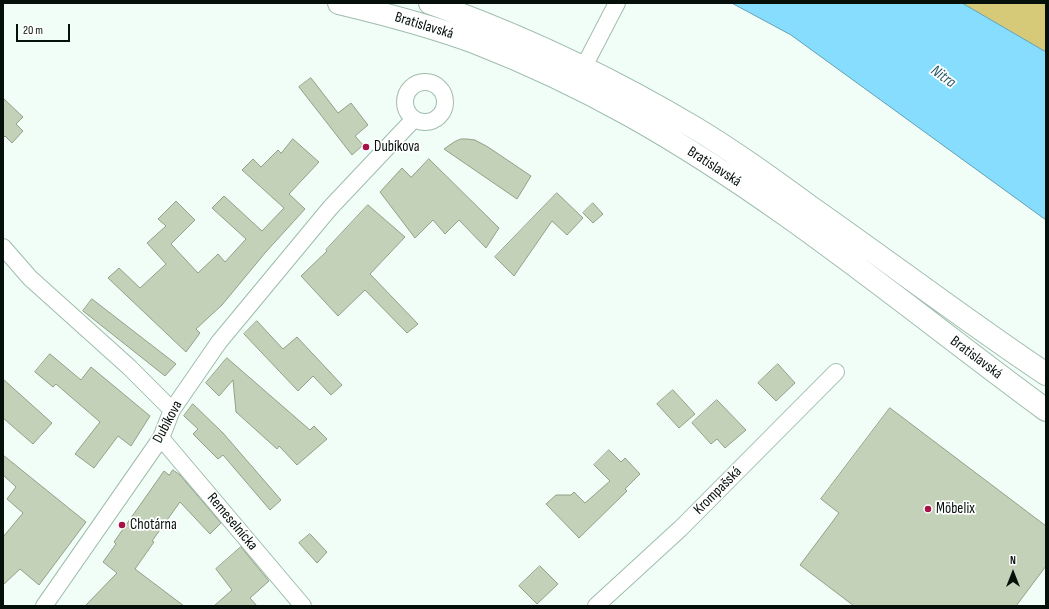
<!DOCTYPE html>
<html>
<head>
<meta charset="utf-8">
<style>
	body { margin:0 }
	#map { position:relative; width:1049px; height:609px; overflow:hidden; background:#f1fef7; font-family:"Sofia Sans Condensed",sans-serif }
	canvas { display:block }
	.frame { position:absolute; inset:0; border:4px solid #06100b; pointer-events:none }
	.north { position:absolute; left:993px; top:553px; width:40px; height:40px; -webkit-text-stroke:3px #fff; paint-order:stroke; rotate:0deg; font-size:11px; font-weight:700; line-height:16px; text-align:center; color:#06100b }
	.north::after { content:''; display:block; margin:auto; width:14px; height:18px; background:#06100b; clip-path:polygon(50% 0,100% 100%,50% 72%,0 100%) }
	.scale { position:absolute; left:16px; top:24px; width:54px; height:18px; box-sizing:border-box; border:2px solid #06100b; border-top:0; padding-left:5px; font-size:12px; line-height:14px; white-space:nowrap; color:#06100b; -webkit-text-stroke:3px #fff; paint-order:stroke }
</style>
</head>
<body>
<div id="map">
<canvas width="1049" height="609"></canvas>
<div class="frame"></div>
<div class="north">N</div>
<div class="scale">20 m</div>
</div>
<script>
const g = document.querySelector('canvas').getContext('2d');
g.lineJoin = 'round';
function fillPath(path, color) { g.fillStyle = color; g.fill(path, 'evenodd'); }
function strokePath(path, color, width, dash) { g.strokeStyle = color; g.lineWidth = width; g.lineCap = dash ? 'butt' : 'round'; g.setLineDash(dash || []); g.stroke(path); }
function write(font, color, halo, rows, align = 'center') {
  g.font = font + ' "Sofia Sans Condensed",sans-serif'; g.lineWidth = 3.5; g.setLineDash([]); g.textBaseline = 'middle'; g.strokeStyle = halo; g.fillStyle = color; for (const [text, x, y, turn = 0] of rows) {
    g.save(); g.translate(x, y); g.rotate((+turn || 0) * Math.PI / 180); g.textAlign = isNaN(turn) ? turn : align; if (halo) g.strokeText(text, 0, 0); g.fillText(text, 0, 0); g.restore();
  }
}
const green = new Path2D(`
	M962 3H1046V52Z`);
const water = new Path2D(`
	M732 3H962L1046 52V220L791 35Z`);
const building = new Path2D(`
	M311 78 338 113 351 103 368 125 355 136 363 145 352 155 299 87Z
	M3 98 23 117 16 124 23 131 12 143 5 136 3 138Z
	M293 139 319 162 289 194 305 209 265 253 222 305 196 329 200 333 186 352 108 278 119 268 140 288 166 264 147 243 166 226 158 219 176 201 195 220 171 244 198 273 218 254 225 262 246 239 212 208 224 196 262 231 284 208 242 170 253 159 261 167 278 150 281 153Z
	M461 139H467L475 140 488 147 531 176 517 199 444 149 454 142Z
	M429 159 499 228 486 248 459 220 445 234 433 220 415 238 380 192 402 168 411 177Z
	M557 193 583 218 567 235 552 221 514 276 495 257Z
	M593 203 603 214 593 223 583 213Z
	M368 205 405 237 370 274 418 324 407 333 365 290 338 316 301 276 327 251 326 250Z
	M92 299 176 364 165 376 83 311Z
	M257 321 283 349 297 337 342 385 331 395 313 376 298 391 244 334Z
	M50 354 81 380 91 367 150 416 131 446 118 436 94 468 75 454 100 422 56 384 53 387 35 372Z
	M227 358 310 430 314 426 327 439 297 465 279 446 277 449 236 412 233 380 219 396 206 383Z
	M778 364 795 383 776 401 758 383Z
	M3 379 52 423 33 444 3 418Z
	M673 390 695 414 679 428 657 404Z
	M717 400 746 430 725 448 717 439 711 444 692 423Z
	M193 404 223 433 281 500 270 510 223 455 218 459 193 434 198 429 184 416Z
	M890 408 1046 526V566L1016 606H854L800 565 839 513 821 499Z
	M609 450 621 462 625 458 640 474 625 489 627 491 579 538 546 504 556 495H571L574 492 585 503 610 481 594 465Z
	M3 455 86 522 39 585 20 569 3 585V537L23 513 7 499 16 487 3 475Z
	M173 470 180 475 221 523 210 534 180 502 152 541 154 542 135 569 184 606H85L117 573 103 562 116 544 114 542 164 471 169 475Z
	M310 534 327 552 317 563 299 543Z
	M241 547 269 581 250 598 257 606H214L232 590 216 569Z
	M540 566 558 584 537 604 519 586Z`);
const street = new Path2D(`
	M578 78 617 3
	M405 102a20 20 0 1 1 40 0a20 20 0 1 1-40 0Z
	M3 247 30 278 129 367 172 410
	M161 438 303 606
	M44 606 161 438 172 410 219 342 330 208 414 119
	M596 606 681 528 836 372`);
const secondary = new Path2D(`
	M339 3C385 14 431 26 474 42 528 63 581 88 631 116 779 199 910 310 1046 410
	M430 3C523 36 611 78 695 128 735 152 772 179 809 206 888 261 965 320 1046 374`);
const markers = [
	[366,147,4,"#a61148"],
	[928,509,4,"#a61148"],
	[122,525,4,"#a61148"]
];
const streetNames = [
	["Bratislavská",424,26,17],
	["Bratislavská",714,167,33],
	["Bratislavská",976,358,37],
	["Dubíkova",168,422,-62],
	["Krompašská",718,491,-45],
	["Remeselnícka",232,522,50]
];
const poiNames = [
	["Dubíkova",374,147],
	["Möbelix",936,509],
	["Chotárna",130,525]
];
const waterNames = [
	["Nitra",943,77,36]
];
fillPath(green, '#d6ca78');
fillPath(water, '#87ddfe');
strokePath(water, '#60a0b5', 1);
fillPath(building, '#c2d1b7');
strokePath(building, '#92a088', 1);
strokePath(street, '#9fbcac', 18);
strokePath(secondary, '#9fbcac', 24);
strokePath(street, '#fff', 16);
strokePath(secondary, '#fff', 22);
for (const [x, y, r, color] of markers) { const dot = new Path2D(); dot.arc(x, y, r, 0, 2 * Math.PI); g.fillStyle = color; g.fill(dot); strokePath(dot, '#fff', 1.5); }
write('15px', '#06100b', '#fff', streetNames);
write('15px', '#06100b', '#fff', poiNames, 'left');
write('italic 16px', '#2c5c6e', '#fff', waterNames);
</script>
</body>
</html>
